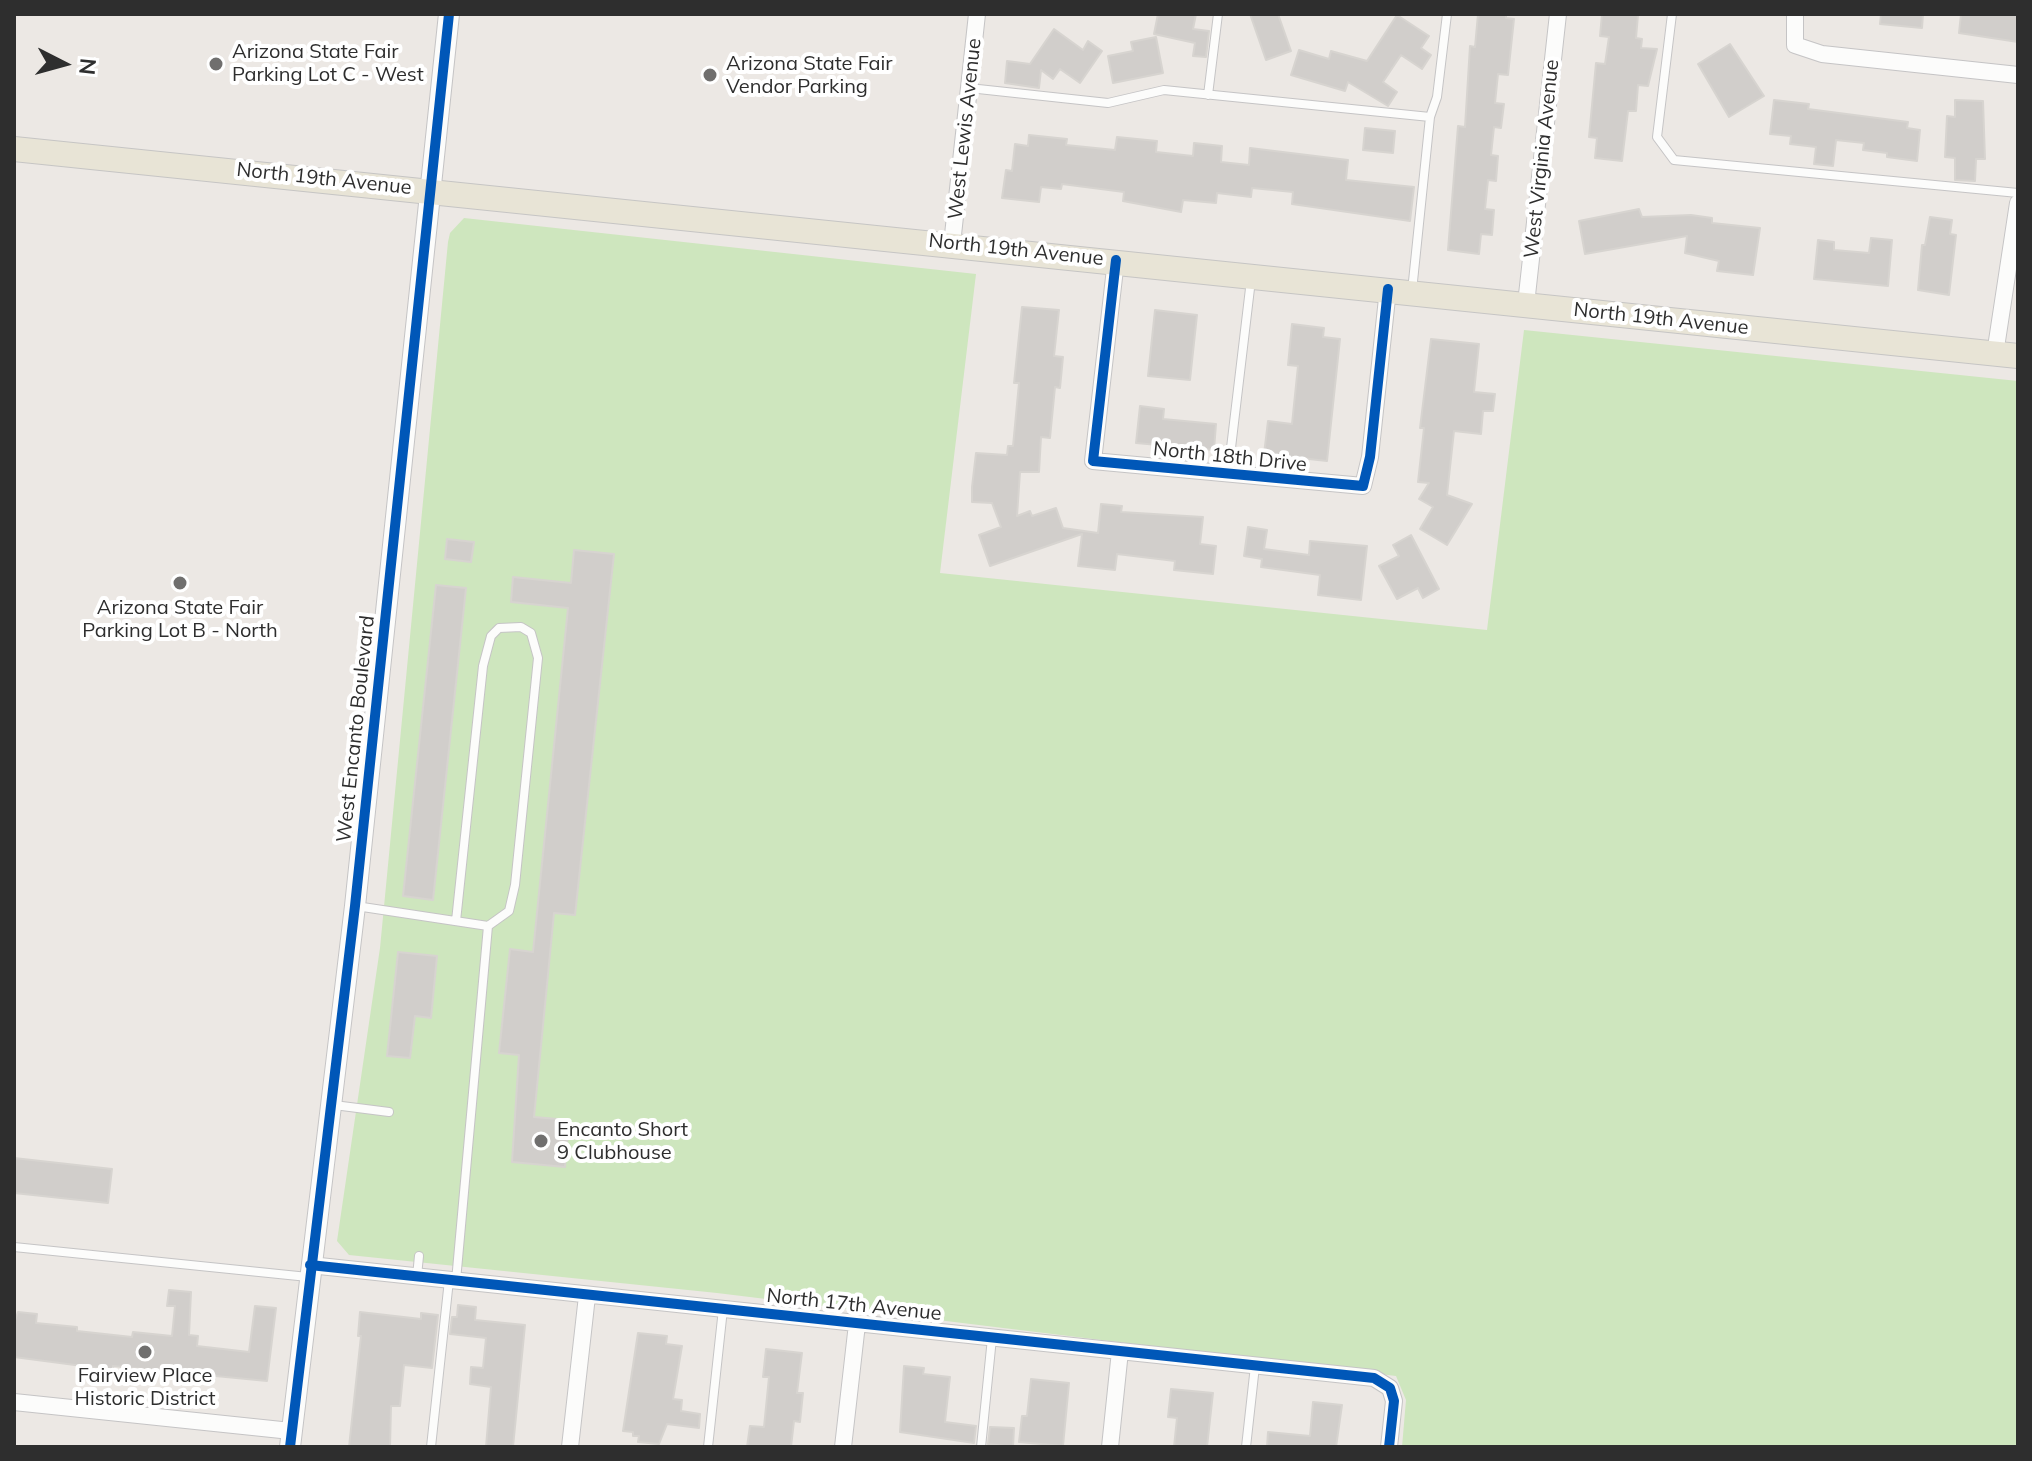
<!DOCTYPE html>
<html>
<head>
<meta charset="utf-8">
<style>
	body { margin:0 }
	#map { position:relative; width:2032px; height:1461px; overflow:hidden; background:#ece8e4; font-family:Mulish,sans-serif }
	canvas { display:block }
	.frame { position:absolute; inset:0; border:16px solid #2e2e2e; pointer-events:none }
	.north { position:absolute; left:24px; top:24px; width:80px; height:80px; -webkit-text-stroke:6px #fff; paint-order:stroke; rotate:96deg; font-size:22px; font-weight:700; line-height:32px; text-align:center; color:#2e2e2e }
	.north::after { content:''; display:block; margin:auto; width:28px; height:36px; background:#2e2e2e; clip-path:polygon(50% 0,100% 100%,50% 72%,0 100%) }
</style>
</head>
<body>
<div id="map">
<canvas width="2032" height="1461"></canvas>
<div class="frame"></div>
<div class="north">N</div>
</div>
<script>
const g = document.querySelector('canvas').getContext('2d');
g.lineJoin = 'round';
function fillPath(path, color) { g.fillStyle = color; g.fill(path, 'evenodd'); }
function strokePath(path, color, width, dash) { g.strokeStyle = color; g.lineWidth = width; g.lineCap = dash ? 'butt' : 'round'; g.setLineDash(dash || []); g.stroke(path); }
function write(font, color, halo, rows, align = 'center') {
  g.font = font + ' Mulish,sans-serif'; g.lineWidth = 8; g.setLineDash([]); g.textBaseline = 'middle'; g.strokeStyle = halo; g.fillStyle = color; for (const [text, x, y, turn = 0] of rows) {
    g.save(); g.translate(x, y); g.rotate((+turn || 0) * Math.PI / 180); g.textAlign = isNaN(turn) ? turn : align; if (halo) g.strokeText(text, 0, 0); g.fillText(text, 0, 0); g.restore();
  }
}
const green = new Path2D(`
	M464 218 976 274 940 573 1487 630 1524 330 2018 381V1447H1402L1406 1400 1396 1376 717 1293 349 1255 337 1241 380 948 448 242 450 233Z`);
const building = new Path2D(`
	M1158 14H1196L1193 29 1209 31 1206 57 1193 56 1195 43 1154 34Z
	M1250 14H1278L1291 51 1266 60Z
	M1478 14H1506V18L1514 19 1508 75 1498 74 1495 103 1504 104 1501 128 1494 127 1491 155 1498 156 1496 181 1488 180 1485 209 1494 210 1492 235 1481 234 1479 254 1448 250 1458 126 1465 127 1470 46 1475 47Z
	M1602 14 1638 15 1636 38 1642 39 1641 48 1657 49 1648 86 1638 85 1636 111H1628L1622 161 1595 158 1597 138 1589 137 1596 63 1605 64 1609 37 1600 36Z
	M1881 14H1923L1922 28 1880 24Z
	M1961 14H2018V42L1959 33Z
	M1397 15 1429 36 1421 48 1431 55 1422 69 1401 55 1383 82 1397 92 1388 106 1348 82 1345 91 1291 75 1299 50 1329 59 1331 51 1367 61Z
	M1054 29 1083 50 1088 41 1102 51 1080 83 1060 69 1053 79 1041 70 1039 88 1005 83 1007 61 1030 64Z
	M1156 37 1163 73 1113 83 1108 56 1133 51 1131 42Z
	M1730 44 1764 96 1729 117 1698 64Z
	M1774 100 1809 104 1808 109 1908 122 1907 128 1920 130 1917 161 1887 157V153L1863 150 1864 143 1836 140 1833 166 1814 164 1816 147 1790 144 1791 136 1770 134Z
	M1955 100 1983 101 1985 159H1976L1975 181 1955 180V158L1945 157 1947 116 1955 117Z
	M1365 128 1395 131 1393 153 1363 150Z
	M1029 135 1067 139 1066 145 1115 150 1117 137 1157 141 1156 152 1193 156 1194 143 1222 146 1221 162 1249 165 1250 148 1348 160 1346 180 1414 187 1410 221 1292 204 1293 192 1252 188 1251 197 1217 193 1216 203 1183 200 1181 212 1123 201 1124 192 1062 184 1061 189 1041 187 1039 202 1002 198 1006 170 1012 171 1015 144 1028 146Z
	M1639 209 1642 217 1691 215 1712 218V223L1760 228 1753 275 1717 271 1719 261 1685 253 1687 236 1585 254 1579 221Z
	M1930 217 1952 220 1950 234 1956 235 1949 295 1918 290 1922 245H1925Z
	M1871 238 1892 240 1888 286 1814 279 1818 240 1834 242V250L1869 253Z
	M1022 307 1059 310 1054 356 1063 357 1060 388 1055 387 1050 438 1041 437 1039 472H1020L1017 516 1030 511 1032 516 1056 508 1063 528 1098 533 1101 504 1122 506 1121 512 1203 517 1200 544 1216 546 1213 574 1174 570 1175 561 1117 554 1115 570 1078 566 1082 534 990 566 979 535 1001 527 992 503 972 502V487L976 453 1007 455 1008 446H1013L1019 383H1014Z
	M1155 310 1197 315 1190 380 1148 376Z
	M1292 324 1324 328 1323 337 1340 339 1327 461 1264 454 1268 421 1292 424 1298 366 1288 365Z
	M1431 339 1479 344 1474 392 1495 394 1493 411H1483L1481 434 1454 431 1447 495 1472 504 1447 545 1420 529 1433 507 1419 499 1429 483 1418 482 1424 428H1420Z
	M1140 406 1164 409 1163 419 1216 424 1214 450 1136 443Z
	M1248 527 1267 530 1264 549 1309 555 1310 541 1367 546 1361 600 1318 595 1320 575 1261 567 1262 559 1244 556Z
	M1411 535 1439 589 1423 598 1418 588 1397 599 1379 566 1399 556 1393 545Z
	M447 539 474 542 471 562 445 559Z
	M574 550 614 554 575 915 554 913 534 1117 569 1120 565 1167 512 1162 519 1055 499 1053 510 949 533 952 568 608 511 602 513 577 571 583Z
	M436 585 466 588 433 900 403 896Z
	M398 952 437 956 431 1018 415 1016 410 1058 387 1056Z
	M14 1158 112 1169 108 1203 14 1193Z
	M169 1290 191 1292 189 1335 198 1336 197 1346 249 1352 255 1306 276 1308 267 1381 113 1366V1370L14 1357V1323L18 1312 37 1314 36 1323 77 1327V1331L132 1337 133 1332 172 1336 175 1306H167Z
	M458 1305 476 1307 475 1320 525 1325 513 1447H486L491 1387 470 1384 471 1367 483 1368 486 1338 450 1334 452 1317H457Z
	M360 1312 421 1319V1313L438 1315 432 1368 404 1365 400 1406H391L390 1447H349L361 1336H358Z
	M638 1333 667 1336 666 1344 682 1346 673 1399 682 1400 681 1411 700 1414 699 1428 667 1424 659 1444 638 1442 639 1436H633V1432L623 1431Z
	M766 1349 802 1353 797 1393H803L800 1422 794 1421 791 1447H747L750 1426 764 1427 769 1377H763Z
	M904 1366 924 1368 923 1374 950 1377 945 1422 976 1426 974 1443 900 1432Z
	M1031 1379 1069 1383 1063 1446 1019 1442 1022 1416H1027Z
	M1171 1389 1213 1393 1207 1447H1174L1177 1418 1168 1417Z
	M1313 1402 1342 1405 1336 1447H1267L1268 1432 1310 1436Z
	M990 1427 1014 1428 1013 1447 988 1444Z`);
const service = new Path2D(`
	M1672 14 1657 137 1674 160 2018 193
	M969 88 1108 103 1164 90 1430 117
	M1208 95 1218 14
	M1412 291 1430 117 1437 97 1447 14
	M1228 473 1251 280
	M356 906 488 926 456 1281
	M456 921 483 666 491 636 499 628 521 627 531 633 538 658 515 885 509 911 488 926
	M334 1105 389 1112
	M14 1247 308 1277
	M417 1276 419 1256
	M431 1447 449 1280
	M708 1447 723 1309
	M981 1447 992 1338
	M1246 1447 1255 1366`);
const minor = new Path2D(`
	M1795 14V45L1822 54 2018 75
	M952 244 977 14
	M1116 260 1093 461 1363 486 1370 457 1388 289
	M1526 304 1558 14
	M1995 354 2018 203
	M310 1265 1374 1378 1390 1388 1394 1401 1389 1447
	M14 1402 291 1431
	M570 1447 587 1296
	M843 1447 857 1324
	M1110 1447 1120 1351`);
const tertiary = new Path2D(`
	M290 1447 355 906 449 14`);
const primary = new Path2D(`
	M14 149 2018 356`);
const cycleway = new Path2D(`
	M1116 260 1093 461 1363 486 1370 457 1388 289
	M310 1265 1374 1378 1390 1388 1394 1401 1389 1447
	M290 1447 355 906 449 14`);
const markers = [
	[216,64,8,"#706f6e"],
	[710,75,8,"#706f6e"],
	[180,583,8,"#706f6e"],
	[541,1141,8,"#706f6e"],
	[145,1352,8,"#706f6e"]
];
const poiNames = [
	["Arizona State Fair",232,52],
	["Parking Lot C - West",232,75],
	["Arizona State Fair",726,64],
	["Vendor Parking",726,87],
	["Arizona State Fair",180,608,"center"],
	["Parking Lot B - North",180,631,"center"],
	["Encanto Short",557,1130],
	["9 Clubhouse",557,1153],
	["Fairview Place",145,1376,"center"],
	["Historic District",145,1399,"center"]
];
const streetNames = [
	["West Lewis Avenue",965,129,-84],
	["West Virginia Avenue",1542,159,-84],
	["North 19th Avenue",324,179,6],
	["North 19th Avenue",1016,250,6],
	["North 19th Avenue",1661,319,6],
	["North 18th Drive",1230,457,6],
	["West Encanto Boulevard",356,729,-84],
	["North 17th Avenue",854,1305,6]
];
fillPath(green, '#cee6be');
fillPath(building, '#d1cecb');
strokePath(building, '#d7d4d0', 2);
strokePath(service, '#c5c4c5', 10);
strokePath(minor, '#c5c4c5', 18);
strokePath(tertiary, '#c5c4c5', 22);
strokePath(primary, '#c6c5c4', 26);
strokePath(service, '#fcfcfb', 8);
strokePath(minor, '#fcfcfb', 16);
strokePath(tertiary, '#fcfcfb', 20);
strokePath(primary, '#e8e4d6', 24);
strokePath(cycleway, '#0057b8', 10);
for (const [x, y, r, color] of markers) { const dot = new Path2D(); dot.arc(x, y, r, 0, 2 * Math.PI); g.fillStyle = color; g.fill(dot); strokePath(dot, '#fff', 3); }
write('20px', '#2e2e2e', '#fff', poiNames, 'left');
write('20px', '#2e2e2e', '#fff', streetNames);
</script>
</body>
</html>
